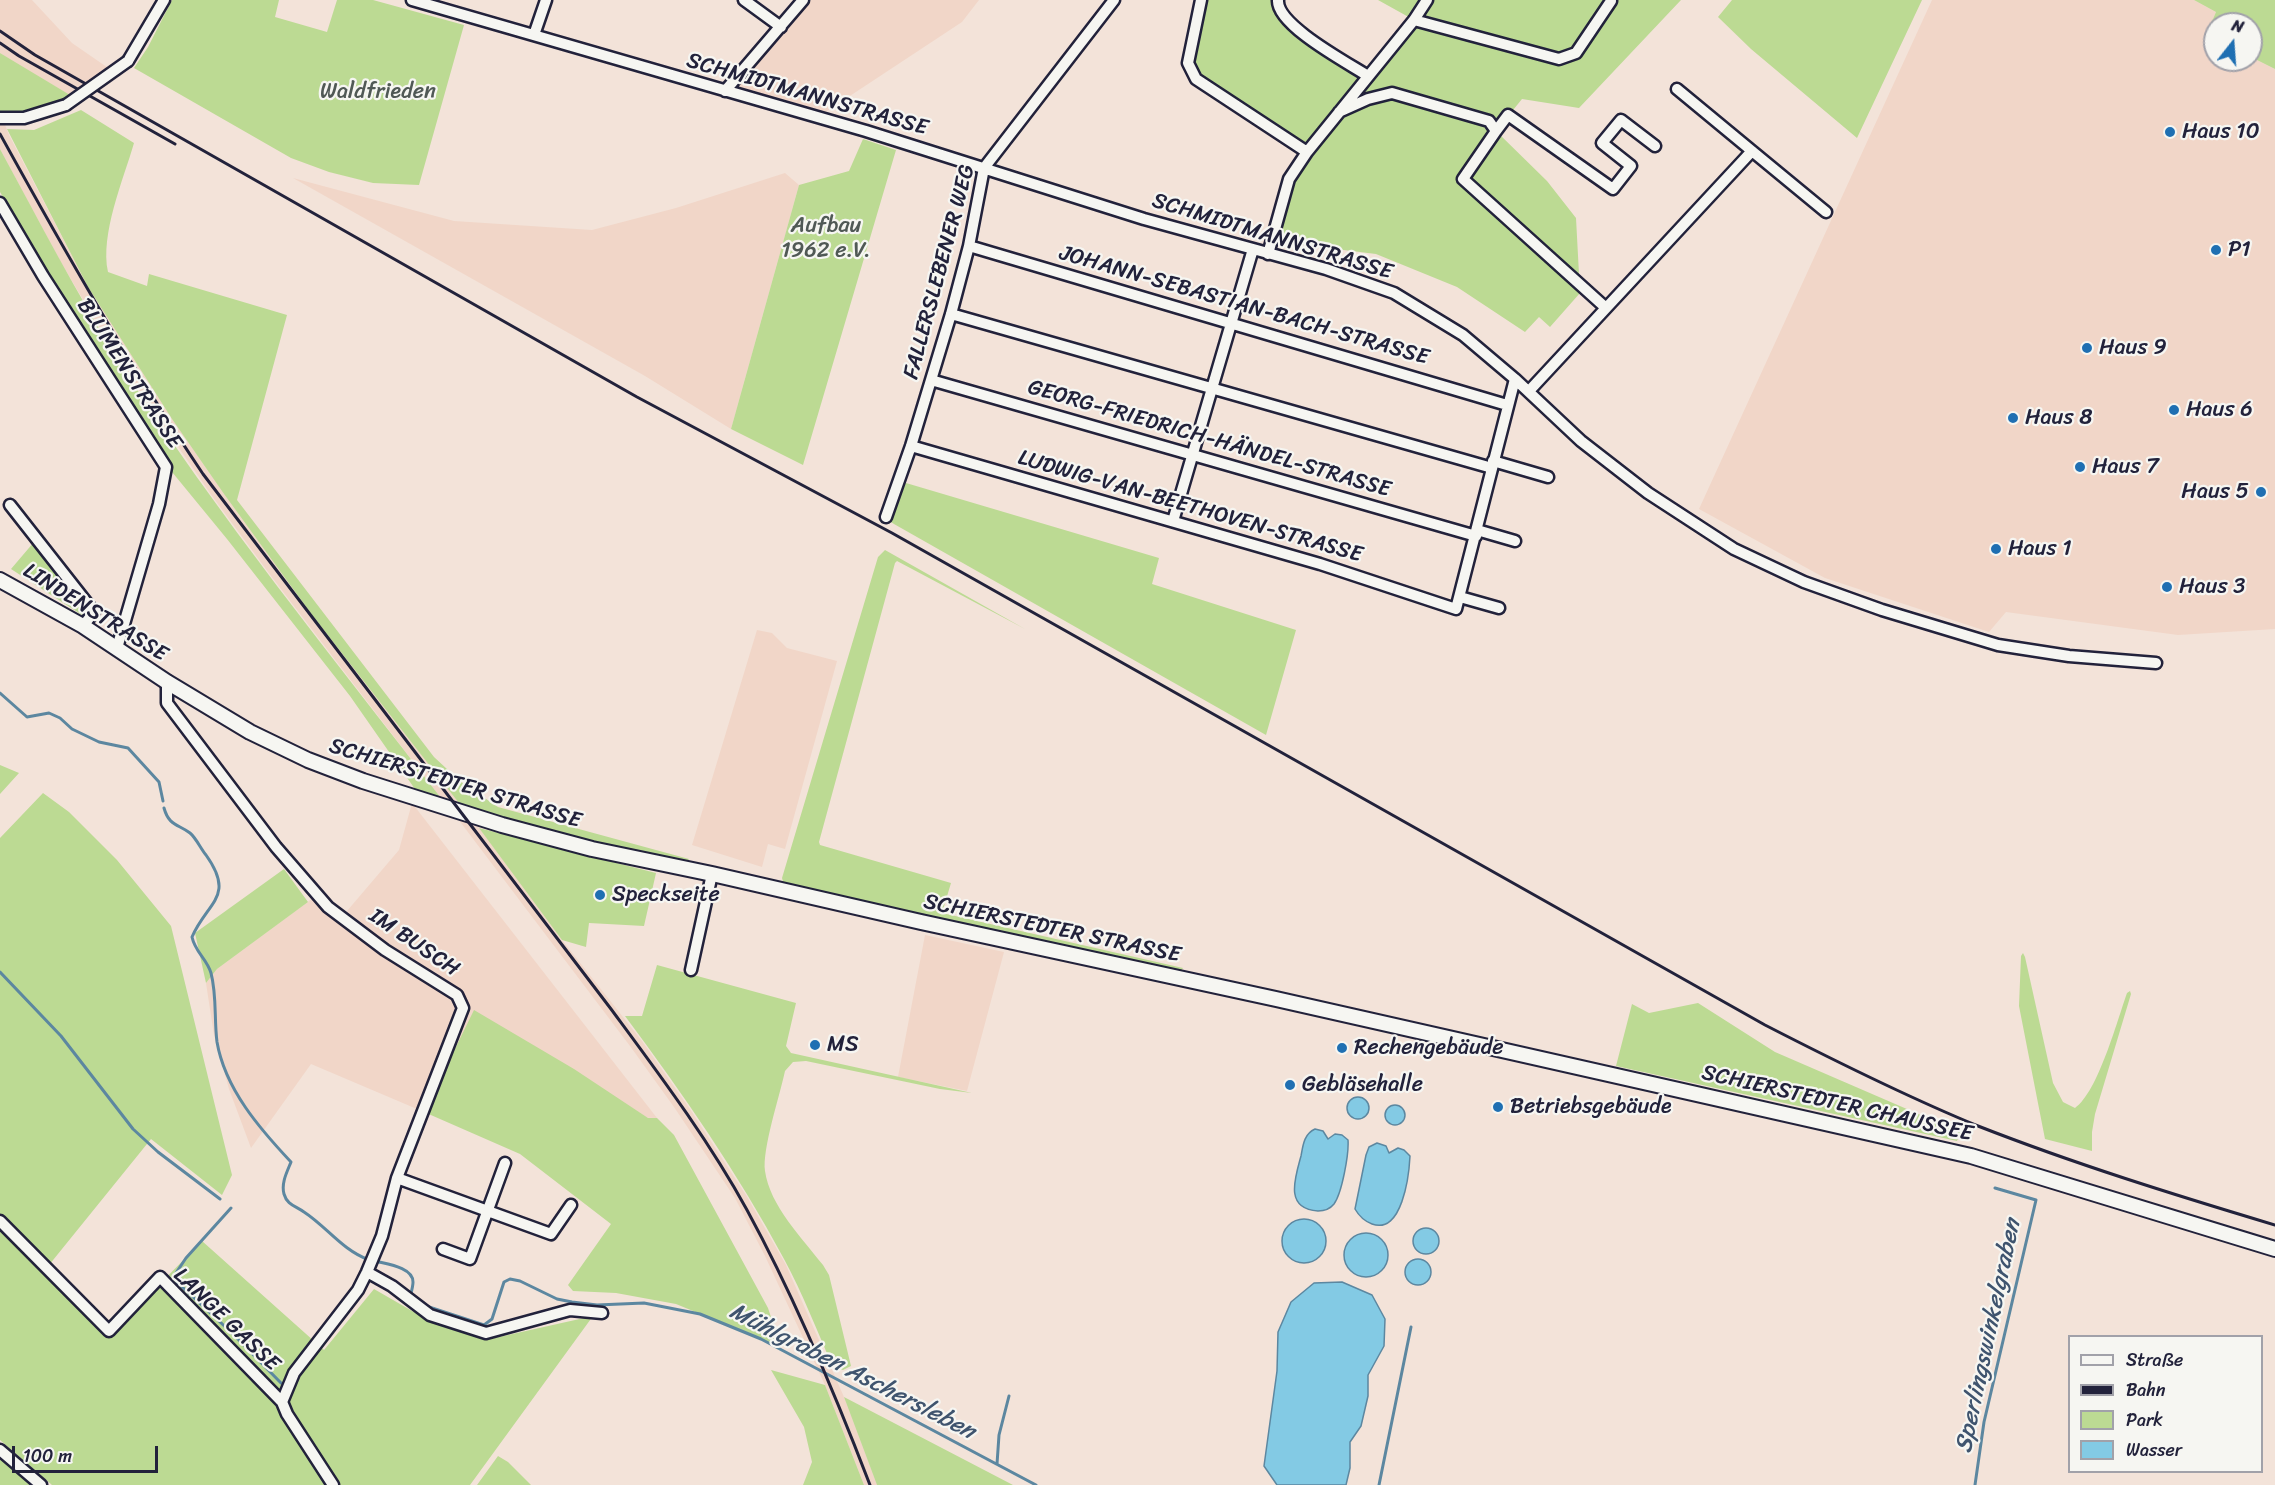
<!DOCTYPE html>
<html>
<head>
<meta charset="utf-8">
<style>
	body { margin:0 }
	#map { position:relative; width:2275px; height:1485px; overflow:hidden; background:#f3e3d9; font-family:Sriracha,sans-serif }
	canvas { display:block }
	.legend { position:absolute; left:2068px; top:1335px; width:195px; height:138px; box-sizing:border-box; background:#f6f6f2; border:2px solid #a1a1a9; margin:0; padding:8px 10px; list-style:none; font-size:18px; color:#22223b }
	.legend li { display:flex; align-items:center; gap:12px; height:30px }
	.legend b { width:30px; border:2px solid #a1a1a9 }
	.north { position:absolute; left:2203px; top:12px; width:60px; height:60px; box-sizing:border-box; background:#f6f6f2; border:2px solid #a1a1a9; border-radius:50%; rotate:17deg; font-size:16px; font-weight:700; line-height:24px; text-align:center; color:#22223b }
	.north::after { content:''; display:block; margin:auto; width:21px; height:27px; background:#1f6fb2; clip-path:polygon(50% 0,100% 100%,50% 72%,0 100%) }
	.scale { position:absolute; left:12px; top:1446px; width:146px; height:27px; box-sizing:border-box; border:3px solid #22223b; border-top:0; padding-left:8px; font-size:18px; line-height:21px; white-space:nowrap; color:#22223b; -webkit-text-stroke:4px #f6f6f2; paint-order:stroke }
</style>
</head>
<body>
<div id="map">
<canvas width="2275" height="1485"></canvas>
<ul class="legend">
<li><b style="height:8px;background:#f6f6f2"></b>Straße</li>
<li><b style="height:8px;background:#22223b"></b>Bahn</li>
<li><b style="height:16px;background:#bcda93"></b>Park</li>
<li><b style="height:16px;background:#83cae4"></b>Wasser</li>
</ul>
<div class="north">N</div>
<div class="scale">100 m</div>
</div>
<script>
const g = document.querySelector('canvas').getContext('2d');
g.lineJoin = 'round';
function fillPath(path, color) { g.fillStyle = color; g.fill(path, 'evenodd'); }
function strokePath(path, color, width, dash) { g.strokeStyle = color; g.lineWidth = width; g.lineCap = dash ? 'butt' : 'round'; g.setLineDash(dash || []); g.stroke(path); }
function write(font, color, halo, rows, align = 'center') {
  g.font = font + ' Sriracha,sans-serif'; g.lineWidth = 4.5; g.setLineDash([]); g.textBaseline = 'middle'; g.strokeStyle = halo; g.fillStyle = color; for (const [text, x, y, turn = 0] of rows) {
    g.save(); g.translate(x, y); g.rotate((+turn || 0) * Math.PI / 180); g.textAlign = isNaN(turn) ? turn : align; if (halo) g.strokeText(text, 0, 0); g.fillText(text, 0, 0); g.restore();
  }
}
const built = new Path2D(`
	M0 0H32L72 43 114 72 75 98 16 64 0 53Z
	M811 0H979L962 22 818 117 728 97Z
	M1932 0H2194L2216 12 2207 33 2215 38V60H2251V57L2275 69V629L2178 635 2006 612 1989 632 1825 578 1699 509Z
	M0 112 9 135 88 287 172 419 224 494 312 615 462 807 444 802 271 576 212 496 121 364 59 259 0 149Z
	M785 173 799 185 731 429 645 376 293 178 454 221 592 230 676 208Z
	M757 630 772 633 787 648 837 661 785 849 768 844 762 867 692 845Z
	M412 803 657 1118 424 1112 311 1064 251 1148 229 1089 214 1035 206 983 217 969 317 895 345 919 347 911 399 850Z
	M458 819 477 825 562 940 642 1041 690 1109 746 1195 786 1265 844 1397 877 1485H864L825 1385 765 1256 735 1198 674 1107 630 1046Z
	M925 935 1004 952 967 1091 898 1077Z`);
const green = new Path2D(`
	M172 0H279L275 17 327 32 337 0H373L464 25 419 185 373 183 329 172 291 158 134 68 148 47Z
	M1201 0H1278L1281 14 1368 76 1414 20 1378 0H1681L1579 108 1522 99 1496 131 1547 181 1576 218 1580 293 1550 327 1539 317 1525 332 1457 287 1376 254 1271 241 1289 179 1307 151 1196 79 1188 63Z
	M1732 0H1922L1857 138 1751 49 1718 17Z
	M2194 0H2275V69L2251 57V24H2215V38L2207 33 2216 12Z
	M0 53 75 98 4 119 0 112Z
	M81 110 134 143C123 181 100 234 108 272L147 286 149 274 287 315 237 500 434 757 461 782 498 807 689 859 686 863 597 846 462 807 312 615 224 494 172 419 88 287 7 129 34 130Z
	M863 139 896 150 803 465 731 429 799 185 849 171Z
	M0 149C39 221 77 294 120 363 217 516 334 658 444 802L417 792 350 696 227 539 163 461 119 393 0 192Z
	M906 483 1159 558 1152 584 1296 630 1266 735 894 524 891 522 900 492Z
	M34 542 86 608 82 615 11 569Z
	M885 550 1025 629 897 561 895 563 819 842 820 845 951 883 942 913 1183 968 1179 974 784 885 782 878 878 557Z
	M0 765 19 773 0 794Z
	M43 793 69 812 117 860 171 926 232 1175 222 1195 151 1139 45 1270 110 1335 202 1241 324 1350 374 1289 426 1319 490 1339 593 1316 470 1485H52L0 1440V838Z
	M479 828 656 873 644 926 589 923 586 947 562 940Z
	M284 869 308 902 217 969 206 983 195 933Z
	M2023 953 2025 957 2053 1083 2063 1102 2075 1108C2098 1092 2117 1021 2127 993L2130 991 2131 994 2095 1114 2092 1132V1151L2045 1139 2019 1006 2021 956Z
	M657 965 796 1003 786 1046 791 1053 972 1093 940 1089 806 1061 793 1062 785 1071C780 1095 762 1149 765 1171 770 1206 802 1238 823 1265L829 1275 851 1366 843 1370 833 1367C817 1331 803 1294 784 1259 738 1173 683 1094 625 1016H642Z
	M1698 1003 1775 1052 1960 1132 1957 1141 1616 1066 1632 1004 1649 1013Z
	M474 1010 574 1069 648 1118H657L674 1135 768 1308 781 1347 676 1304 616 1293 573 1291 568 1285 611 1224 520 1154 424 1112Z
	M771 1370 825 1385 864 1485H803L812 1462 804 1427Z
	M844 1397 1013 1485H877Z
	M0 1450 38 1485H0Z
	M498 1456 508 1462 531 1485H477Z`);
const water = new Path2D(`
	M1347 1108a11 11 0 1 1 22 0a11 11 0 1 1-22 0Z
	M1385 1115a10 10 0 1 1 20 0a10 10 0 1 1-20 0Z
	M1315 1129 1323 1131 1328 1139 1335 1134 1342 1135 1348 1140C1349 1154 1342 1193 1334 1204 1330 1209 1324 1211 1318 1211 1284 1209 1295 1178 1301 1156 1303 1145 1304 1134 1315 1129Z
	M1377 1143 1386 1146 1389 1153 1398 1148 1404 1150 1410 1156C1409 1176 1402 1235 1372 1224 1364 1221 1359 1216 1355 1209L1366 1155 1369 1147Z
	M1282 1241a22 22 0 1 1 44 0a22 22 0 1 1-44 0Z
	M1413 1241a13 13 0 1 1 26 0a13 13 0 1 1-26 0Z
	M1344 1255a22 22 0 1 1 44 0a22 22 0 1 1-44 0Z
	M1405 1272a13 13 0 1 1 26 0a13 13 0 1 1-26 0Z
	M1342 1282 1372 1295 1385 1319 1384 1346 1368 1375V1396L1361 1426 1350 1442V1468L1346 1485H1277L1264 1466 1277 1371 1278 1332 1291 1302 1314 1283Z`);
const stream = new Path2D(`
	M0 693 27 717 49 713 60 718 72 729 99 742 128 748 159 782 163 801
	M164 808C169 826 178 824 190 833 196 838 201 849 206 855 236 897 207 902 192 937 195 952 207 959 211 973 217 996 214 1019 217 1042 225 1089 260 1129 291 1162 287 1172 281 1183 284 1194 287 1205 296 1206 304 1212 327 1227 342 1250 369 1260
	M0 972 61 1036 133 1129 158 1152 220 1199
	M231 1208 186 1258 174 1276 178 1283 233 1334 281 1383
	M375 1261C386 1264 413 1267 413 1282 413 1287 411 1293 410 1297
	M426 1306 484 1325 492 1319 504 1282 510 1279 520 1281 557 1299 572 1302 597 1305 644 1303 700 1314 761 1339 1036 1485
	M997 1464 999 1435 1009 1396
	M1379 1485 1411 1327
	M1975 1485 1984 1422 2036 1200 1995 1188`);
const minor = new Path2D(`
	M412 0 866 131 1144 219 1326 269 1394 293 1463 335 1515 379 1581 441 1648 493 1734 549 1804 582 1882 610 1998 645 2069 656 2156 663
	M744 0 781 27
	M1201 0 1188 63 1196 79 1307 152
	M1278 0C1276 25 1348 63 1368 76
	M1414 20 1559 59 1576 53 1611 1
	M534 35 546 0
	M128 61 164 0
	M725 91 803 0
	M1339 112 1368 99 1392 93 1489 121 1496 131 1463 179 1606 308
	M0 118H24L66 105
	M1496 131 1508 115 1613 189 1631 166 1602 143 1621 120 1655 146
	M1752 151 1826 212
	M0 203 43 276 166 467 159 504 117 648
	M969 246 1507 405
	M1268 254 1289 179 1307 152 1414 20 1427 0
	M951 314 1492 468
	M931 380 1476 536
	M1529 391 1752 151 1677 89
	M911 446 1320 564 1456 609 1515 379
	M1493 461 1548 477
	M10 505 94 612 83 626
	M886 517 911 446 951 314 969 246 984 168 1114 0
	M1173 521 1253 249
	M1477 530 1515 541
	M1460 597 1499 608
	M167 682V703L276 847 328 907 385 950 457 995 463 1008 397 1178 382 1236 367 1272 358 1290 294 1373 282 1402
	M691 970 712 874
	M397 1178 551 1234 571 1205
	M0 1221 109 1331 160 1277 282 1402 287 1414 333 1485
	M443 1249 470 1259 505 1163
	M367 1272 392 1286 430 1315 486 1333 570 1310 602 1313
	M0 1450 41 1485`);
const tertiary = new Path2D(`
	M0 580 83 626 167 682 250 732 308 760 363 781 502 825 592 849 712 874 921 922 1276 999 1971 1156 2275 1249`);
const rail = new Path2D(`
	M0 31 35 55 637 397 892 533 1765 1025C1835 1061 1905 1096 1978 1126 2075 1164 2175 1195 2275 1225
	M0 43 19 56 175 144
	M0 134C64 250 129 364 203 474L611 1009C659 1074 708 1139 747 1210 795 1298 834 1391 870 1485`);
const minorBridge = new Path2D(`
	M66 105 128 61`);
const markers = [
	[2170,132,6,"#1f6fb2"],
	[2216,250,6,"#1f6fb2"],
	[2087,348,6,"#1f6fb2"],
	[2174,410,6,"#1f6fb2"],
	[2013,418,6,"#1f6fb2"],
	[2080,467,6,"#1f6fb2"],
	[2261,492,6,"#1f6fb2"],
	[1996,549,6,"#1f6fb2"],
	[2167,587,6,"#1f6fb2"],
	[600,895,6,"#1f6fb2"],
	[815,1045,6,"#1f6fb2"],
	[1342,1048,6,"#1f6fb2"],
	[1290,1085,6,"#1f6fb2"],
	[1498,1107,6,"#1f6fb2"]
];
const parkNames = [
	["Waldfrieden",378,92],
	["Aufbau",826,226],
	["1962 e.V.",826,251]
];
const streetNames = [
	["SCHMIDTMANNSTRASSE",807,95,16],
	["SCHMIDTMANNSTRASSE",1272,237,17],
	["FALLERSLEBENER WEG",940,272,-75],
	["JOHANN-SEBASTIAN-BACH-STRASSE",1244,306,16],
	["BLUMENSTRASSE",129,374,57],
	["GEORG-FRIEDRICH-HÄNDEL-STRASSE",1209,439,16],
	["LUDWIG-VAN-BEETHOVEN-STRASSE",1190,507,16],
	["LINDENSTRASSE",95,613,32],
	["SCHIERSTEDTER STRASSE",455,784,17],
	["SCHIERSTEDTER STRASSE",1052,929,12],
	["IM BUSCH",414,943,34],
	["SCHIERSTEDTER CHAUSSEE",1837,1104,13],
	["LANGE GASSE",226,1320,44]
];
const poiNames = [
	["Haus 10",2182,132],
	["P1",2228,250],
	["Haus 9",2099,348],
	["Haus 6",2186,410],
	["Haus 8",2025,418],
	["Haus 7",2092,467],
	["Haus 5",2249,492,"right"],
	["Haus 1",2008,549],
	["Haus 3",2179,587],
	["Speckseite",612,895],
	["MS",827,1045],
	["Rechengebäude",1354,1048],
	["Gebläsehalle",1302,1085],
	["Betriebsgebäude",1510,1107]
];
const waterNames = [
	["Sperlingswinkelgraben",1989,1336,-78],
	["Mühlgraben Aschersleben",852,1372,27]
];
fillPath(built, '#f1d6c8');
fillPath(green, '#bcda93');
fillPath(water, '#83cae4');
strokePath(water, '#5c87a0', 1.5);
strokePath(stream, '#5c87a0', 3);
strokePath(minor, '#22223b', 15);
strokePath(tertiary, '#22223b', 18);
strokePath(minor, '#f6f6f2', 10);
strokePath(tertiary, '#f6f6f2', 14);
strokePath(rail, '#22223b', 3);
strokePath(minorBridge, '#22223b', 15, []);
strokePath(minorBridge, '#f6f6f2', 10);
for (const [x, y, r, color] of markers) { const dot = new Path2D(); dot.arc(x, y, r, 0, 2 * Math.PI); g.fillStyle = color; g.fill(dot); strokePath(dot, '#f6f6f2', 2); }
write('22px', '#505955', '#f6f6f2', parkNames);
write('22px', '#22223b', '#f6f6f2', streetNames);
write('22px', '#22223b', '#f6f6f2', poiNames, 'left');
write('italic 24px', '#3f546e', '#f6f6f2', waterNames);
</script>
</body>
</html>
